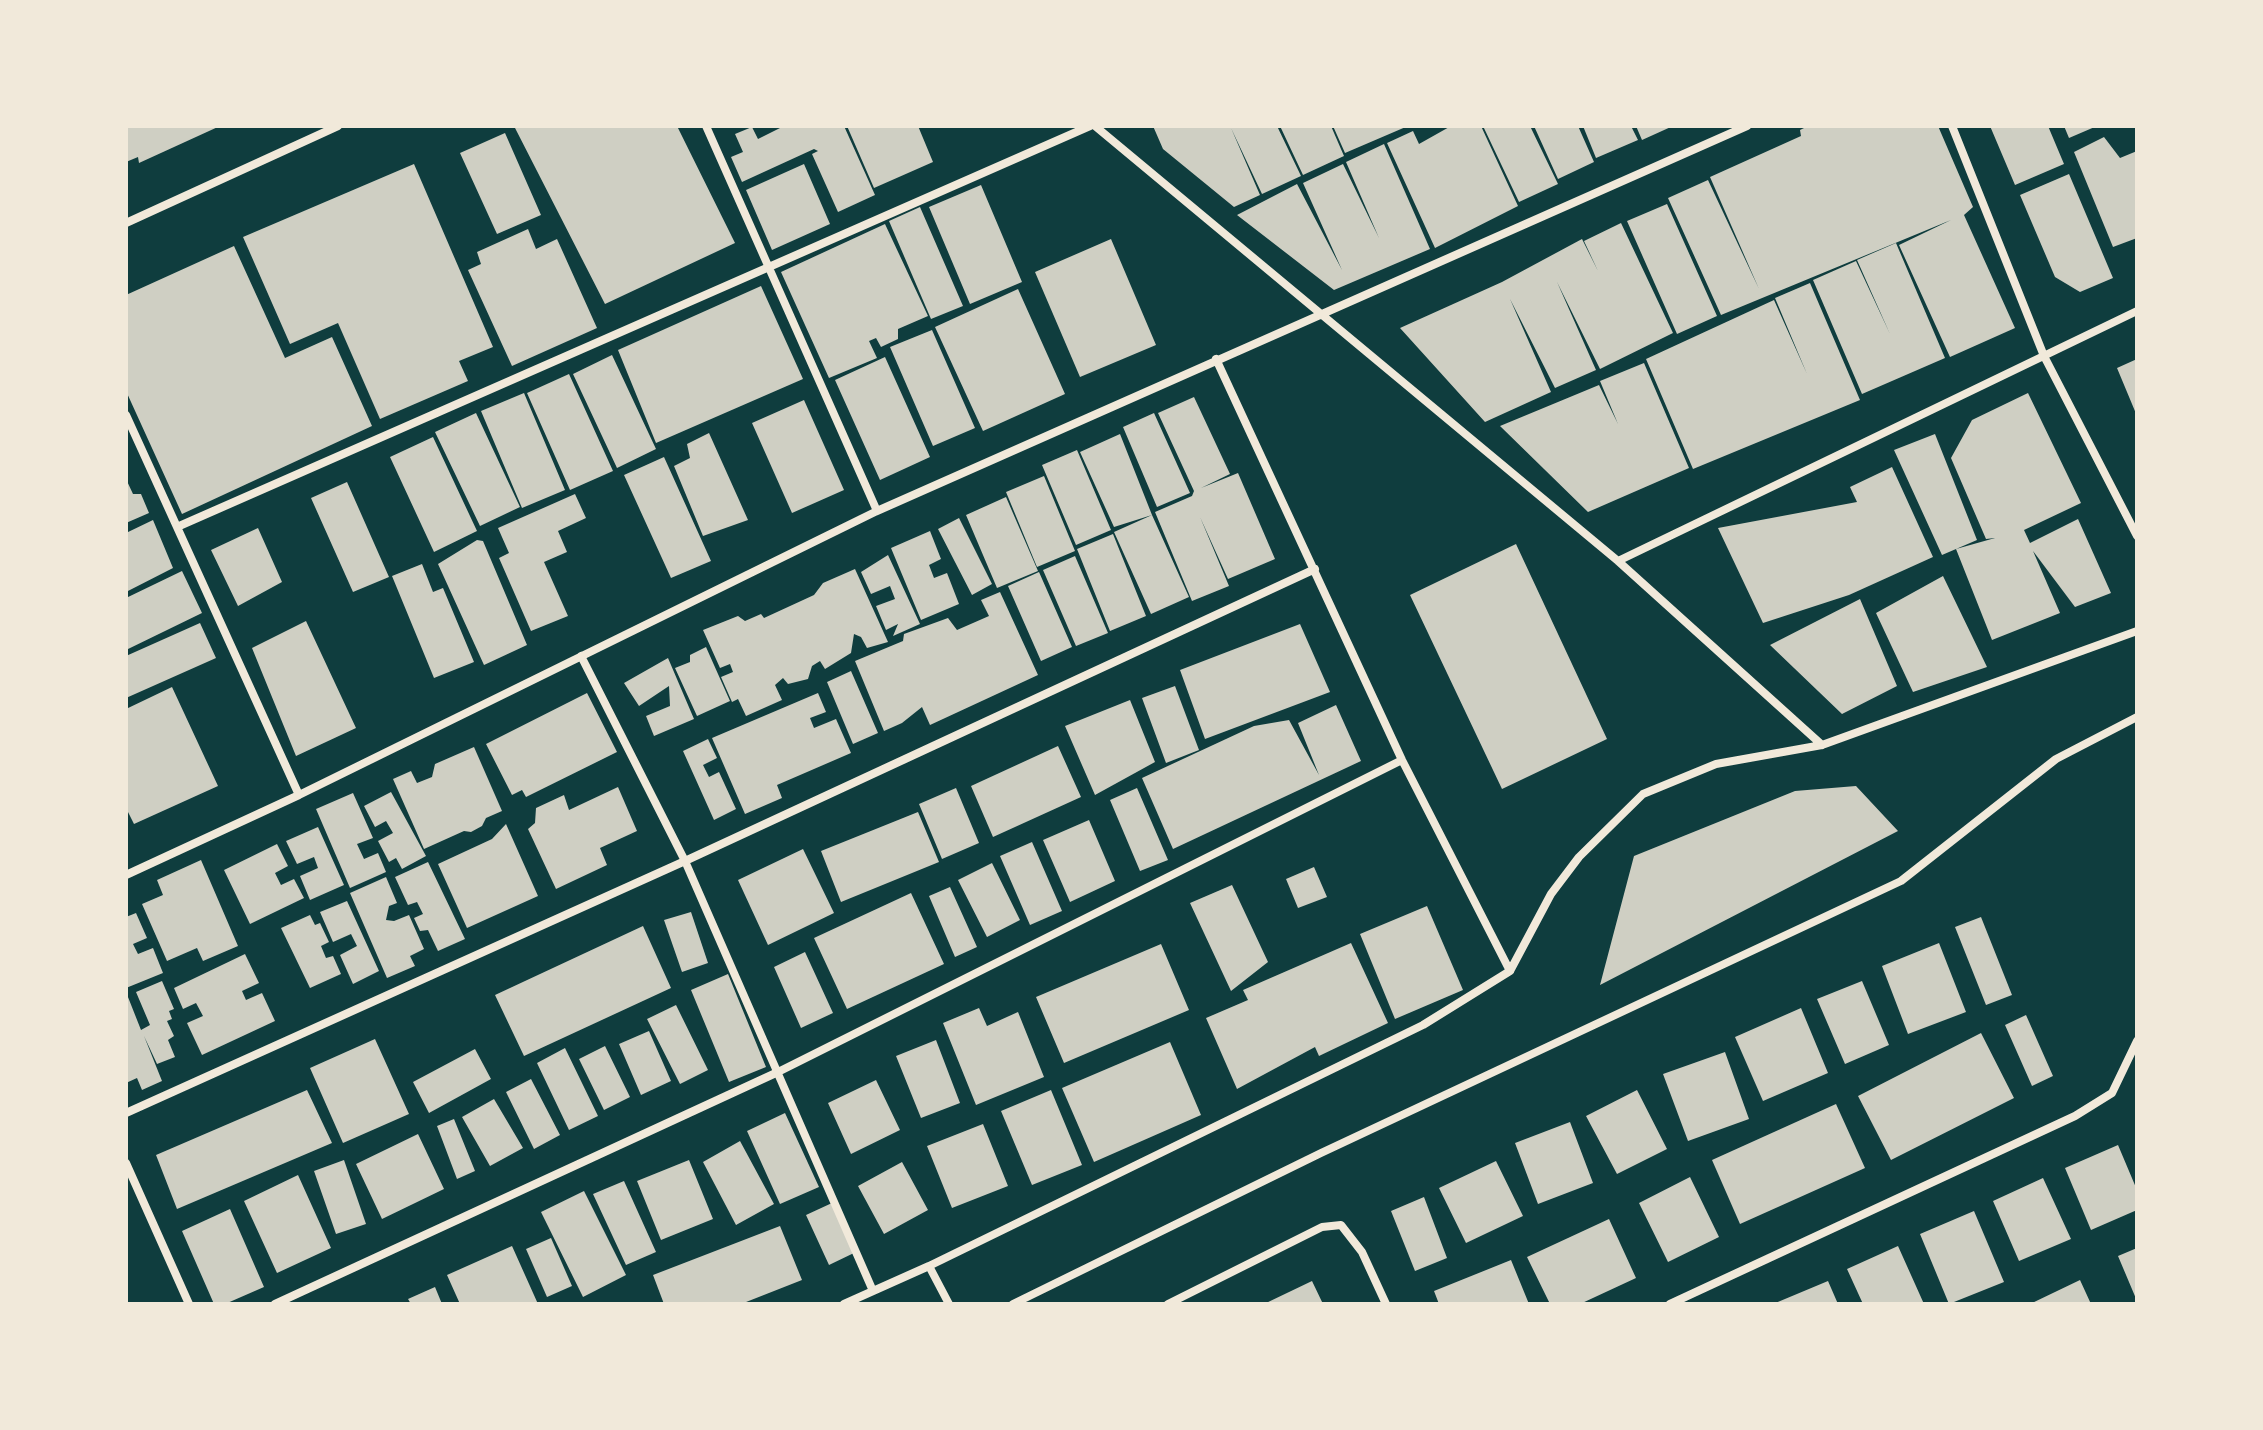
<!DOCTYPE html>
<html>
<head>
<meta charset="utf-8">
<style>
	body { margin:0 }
	#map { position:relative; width:2263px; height:1430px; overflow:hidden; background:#0f3d3e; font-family:Inter,sans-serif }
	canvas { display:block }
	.frame { position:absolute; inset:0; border:128px solid #f1e9da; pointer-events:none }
</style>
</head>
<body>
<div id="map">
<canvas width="2263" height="1430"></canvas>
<div class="frame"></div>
</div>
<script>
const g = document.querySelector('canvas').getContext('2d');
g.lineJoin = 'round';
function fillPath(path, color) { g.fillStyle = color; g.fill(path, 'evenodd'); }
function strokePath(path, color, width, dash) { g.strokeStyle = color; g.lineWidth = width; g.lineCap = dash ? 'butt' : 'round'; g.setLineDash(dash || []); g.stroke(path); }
const building = new Path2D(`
	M126 126H220L139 163 138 157 126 162Z
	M514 126H677L735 243 605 304Z
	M784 126H844L875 195 838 212 812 154 818 151 814 149 742 182 731 157 743 152 735 134 752 127 758 139Z
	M847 126H918L933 162 874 188Z
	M1153 126H1277L1301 176 1262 194 1231 128 1260 195 1234 207 1163 149Z
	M1280 126H1331L1344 156 1303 175Z
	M1333 126H1408L1345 153Z
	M1451 126H1481L1518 206 1435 248 1387 143 1413 131 1419 144Z
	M1483 126H1530L1558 184 1519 202Z
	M1534 126H1578L1594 162 1558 179Z
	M1583 126H1631L1638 140 1596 158Z
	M1636 126H1673L1642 140Z
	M1808 126H1938L1973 207 1964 215 2015 328 1950 357 1899 245 1951 220 1721 315 1668 198 1708 180 1759 289 1710 177 1801 136 1800 130Z
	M1990 126H2048L2064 164 2015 185Z
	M2064 126H2097L2069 138Z
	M505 133 541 215 497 234 460 153Z
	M2104 137 2120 158 2137 151V238L2113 247 2074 152Z
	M1384 144 1430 249 1334 290 1237 215 1297 184 1342 270 1303 183 1343 164 1379 238 1346 162Z
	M414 164 493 347 459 361 468 381 380 419 338 323 290 344 243 237Z
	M804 164 830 224 772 250 746 190Z
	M2069 174 2113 278 2080 292 2055 277 2020 195Z
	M981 185 1022 282 970 304 929 207Z
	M1667 204 1717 316 1677 334 1627 221Z
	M920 207 963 306 931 319 889 221Z
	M1621 223 1673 333 1600 369 1557 282 1596 370 1555 388 1510 299 1551 392 1485 422 1400 328 1502 282 1582 239 1598 271 1584 241Z
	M885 224 928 316 898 329V339L881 347 876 338 869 341 877 358 829 378 781 272Z
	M528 229 536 249 557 239 597 328 512 366 468 270 481 264 477 252Z
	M1111 239 1156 345 1080 377 1035 272Z
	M1896 243 1945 358 1862 394 1813 280 1856 261 1890 334 1857 260Z
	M234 246 285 358 332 337 372 426 182 514 126 391V295Z
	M1810 283 1860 400 1693 469 1646 359 1774 300 1807 374 1775 298Z
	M761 286 803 379 656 443 618 350Z
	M1018 289 1065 394 983 431 935 327Z
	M932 330 975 428 933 446 890 347Z
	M612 355 656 449 617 468 573 374Z
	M885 357 930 457 880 480 835 380Z
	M2137 359V416L2117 368Z
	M1644 363 1689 468 1588 512 1500 426 1599 385 1618 424 1600 381Z
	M569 374 613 471 570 490 527 393Z
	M524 393 565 490 522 508 481 411Z
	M2028 393 2081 503 2024 530 2030 543 2078 519 2111 593 2075 607 2033 551 2060 613 1992 640 1956 549 1942 555 1894 450 1935 434 1977 540 1956 549 1995 538 1986 539 1951 458 1972 420Z
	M1194 397 1230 474 1201 488 1238 473 1275 559 1228 579 1200 517 1229 586 1192 601 1155 512 1192 496 1194 491 1158 413Z
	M804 400 844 490 792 513 752 423Z
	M476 413 520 507 480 526 435 432Z
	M1154 413 1190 493 1157 507 1123 427Z
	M709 433 748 520 703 536 674 466 690 458 687 444Z
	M1120 434 1152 515 1114 527 1080 452Z
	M433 437 477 531 434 552 390 457Z
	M1077 450 1111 530 1076 545 1042 465Z
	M664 457 711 561 671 578 624 475Z
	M1892 467 1933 557 1849 595 1763 623 1718 528 1857 502 1850 487Z
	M1044 476 1075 551 1037 567 1006 492Z
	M126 479 133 494H141L149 513 126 523Z
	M347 482 389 577 353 592 311 498Z
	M575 494 586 518 558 531 567 552 544 562 568 616 531 631 499 558 509 553 498 528Z
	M1006 497 1038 571 997 588 966 515Z
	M1152 515 1189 597 1151 614 1114 532Z
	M959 518 992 584 972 595 938 529Z
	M153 520 173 568 126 592V533Z
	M258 528 282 582 238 606 211 550Z
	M930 531 941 559 929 565 934 578 947 573 959 604 921 620 891 548Z
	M1113 534 1146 616 1110 631 1077 549Z
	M477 540 483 541 527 645 484 665 438 564Z
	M1516 544 1607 739 1502 789 1410 595Z
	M888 555 920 624 893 636 898 624 886 630 876 606 895 599 890 586 871 594 861 572Z
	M1075 556 1108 633 1076 646 1043 570Z
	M422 564 433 592 443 588 474 662 434 678 392 576Z
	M855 569 888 642 867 648 861 637 854 634 851 653 825 669 820 661 812 666 808 679 788 684 783 678 775 685 782 700 746 716 738 699 732 702 721 677 733 672 730 664 720 668 703 630 738 616 745 621 761 614 764 618 814 595 823 583Z
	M182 571 202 613 126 650V598Z
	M1039 572 1072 647 1041 661 1008 586Z
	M1943 576 1987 667 1913 692 1876 613Z
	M1000 592 1038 675 930 725 922 707 902 723 884 731 855 661 903 641 904 634 948 618 957 630 989 616 981 600Z
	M1860 599 1897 686 1842 714 1770 645Z
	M306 621 356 728 296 756 252 648Z
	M200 623 216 658 126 698V656Z
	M1300 624 1330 692 1205 739 1180 670Z
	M706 647 730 701 697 716 675 668 690 662V655Z
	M668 658 694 719 654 736 646 716 670 706 669 686 639 706 624 683Z
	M851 671 878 733 853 744 827 682Z
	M1175 686 1199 750 1166 763 1142 698Z
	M172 687 218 786 134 824 126 808V709Z
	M587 693 617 752 526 797 522 790 512 795 486 744Z
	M818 693 826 712 810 718 814 728 836 719 851 753 777 785 782 798 745 814 712 738Z
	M1130 700 1155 762 1095 795 1065 726Z
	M1336 705 1361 761 1173 849 1142 778 1254 726 1289 720 1319 775 1298 723Z
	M708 739 717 758 703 765 709 777 719 772 736 809 714 820 683 751Z
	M1058 746 1081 797 993 837 971 786Z
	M474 747 502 811 486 818 482 826 471 832 464 831 424 849 393 779 411 771 417 783 432 777 435 764Z
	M1856 786 1898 831 1600 985 1634 856 1795 791Z
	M618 787 637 831 600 848 607 865 556 889 528 829 535 823 536 808 564 795 569 810Z
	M956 788 979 843 942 859 919 804Z
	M1137 788 1168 860 1140 871 1110 800Z
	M391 792 426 856 402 869 396 858 389 862 378 841 393 833 386 821 375 827 364 806Z
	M353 793 373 838 357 844 364 859 378 853 386 872 350 888 316 809Z
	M918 812 939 862 841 902 821 851Z
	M1089 820 1115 881 1070 902 1043 840Z
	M506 824 538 896 467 928 438 864 492 839Z
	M318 827 344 885 310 900 300 876 318 868 314 857 297 864 286 841Z
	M1032 842 1062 911 1030 925 1000 856Z
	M277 844 288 866 275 873 281 885 294 879 304 898 250 924 224 870Z
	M803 849 834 913 768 945 738 880Z
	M201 860 238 946 203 961 197 948 167 961 142 904 163 895 157 880Z
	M428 862 465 939 438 951 428 930 420 931 414 918 423 914 417 902 408 905 395 877Z
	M992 863 1020 920 987 937 958 880Z
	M1314 867 1327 897 1298 908 1286 879Z
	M386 877 397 903 389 906 386 920 394 921 409 915 424 949 410 956 415 966 387 978 350 893Z
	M1232 885 1268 962 1231 991 1190 903Z
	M950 887 977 947 955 957 929 896Z
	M911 893 944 964 847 1009 814 938Z
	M347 901 379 971 353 984 340 955 357 946 351 934 333 942 320 912Z
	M1427 906 1463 990 1395 1019 1360 934Z
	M691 912 708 963 682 972 664 920Z
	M136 913 147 938 133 944 138 954 153 948 163 973 126 988V917Z
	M310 915 315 925 320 923 329 942 321 946 326 958 333 956 341 974 310 988 281 928Z
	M1981 917 2012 995 1986 1005 1955 927Z
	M643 926 671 988 524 1056 495 995Z
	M1351 943 1388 1023 1319 1056 1315 1047 1237 1089 1206 1018 1248 1000 1243 990Z
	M1939 943 1966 1012 1908 1034 1882 966Z
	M1161 944 1189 1010 1064 1063 1036 997Z
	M805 952 833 1013 801 1028 774 967Z
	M245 954 259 983 242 991 246 1000 262 993 275 1021 202 1055 187 1023 203 1016 196 1003 183 1009 174 988Z
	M728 974 766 1067 729 1082 691 990Z
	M162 981 174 1009 169 1011 172 1019 167 1021 174 1036 168 1040 175 1057 157 1064 144 1036 162 1081 142 1090 137 1078 126 1083V992L141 1030 150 1025 136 992Z
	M1862 981 1889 1045 1845 1064 1817 999Z
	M676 1005 708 1070 680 1084 647 1019Z
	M979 1008 987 1026 1018 1012 1044 1077 976 1105 943 1023Z
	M1801 1008 1828 1073 1763 1101 1735 1037Z
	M2026 1015 2053 1076 2032 1086 2005 1025Z
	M649 1031 671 1081 641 1095 619 1044Z
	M1981 1033 2014 1098 1891 1160 1858 1096Z
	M375 1039 409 1114 343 1143 310 1068Z
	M936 1040 960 1103 921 1118 896 1056Z
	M1170 1042 1201 1115 1094 1162 1062 1088Z
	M605 1046 630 1097 604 1110 579 1059Z
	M565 1048 598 1116 569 1130 537 1063Z
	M475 1049 491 1079 429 1113 413 1082Z
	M1725 1052 1749 1119 1688 1141 1663 1074Z
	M531 1079 560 1135 534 1149 506 1092Z
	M876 1080 900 1130 851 1154 828 1103Z
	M307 1090 332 1143 177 1209 156 1155Z
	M1051 1090 1082 1165 1032 1185 1001 1111Z
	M1637 1090 1667 1149 1617 1174 1586 1116Z
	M494 1099 523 1148 490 1166 462 1117Z
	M1836 1104 1865 1168 1740 1224 1712 1160Z
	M785 1113 819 1187 780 1204 747 1131Z
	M454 1119 475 1171 457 1179 437 1126Z
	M1570 1122 1593 1183 1538 1204 1515 1143Z
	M983 1124 1008 1186 952 1208 927 1146Z
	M418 1134 444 1189 382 1219 356 1164Z
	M740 1141 774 1204 736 1225 703 1162Z
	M2118 1145 2137 1190V1210L2091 1230 2065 1168Z
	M344 1160 366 1224 336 1234 314 1171Z
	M689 1160 713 1219 661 1240 637 1181Z
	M1496 1161 1523 1216 1466 1243 1439 1188Z
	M902 1162 928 1210 884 1234 858 1186Z
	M298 1175 331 1248 277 1273 244 1201Z
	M1690 1177 1719 1237 1668 1262 1639 1203Z
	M2043 1178 2071 1239 2019 1261 1993 1201Z
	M624 1181 656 1252 626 1265 593 1194Z
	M584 1191 626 1275 583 1297 541 1212Z
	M1424 1197 1447 1258 1415 1271 1391 1211Z
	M832 1203 856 1252 829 1265 806 1215Z
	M230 1209 264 1287 225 1304H214L182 1231Z
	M1974 1211 2004 1282 1949 1304 1920 1234Z
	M1609 1219 1636 1278 1580 1304H1550L1527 1257Z
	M780 1226 802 1280 741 1304H664L653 1275Z
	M551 1238 572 1286 547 1297 526 1249Z
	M512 1246 538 1304H460L447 1275Z
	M1898 1246 1924 1304H1863L1847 1269Z
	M2137 1248V1301L2118 1256Z
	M1511 1260 1529 1304H1439L1434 1291Z
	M2080 1280 2091 1304H2030Z
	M1312 1281 1323 1304H1264Z
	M1828 1281 1838 1304H1773Z
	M435 1287 442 1304H411L408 1299Z`);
const minor = new Path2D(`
	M706 126 877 511
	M1095 126 1618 561 1822 745
	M1952 126 2044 356 2137 536
	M126 223 338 126
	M1216 359 1402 760 1510 971
	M126 415 299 795
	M177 527 1090 126
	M1618 561 2137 311
	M581 656 685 861 873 1291
	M126 875 299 795 877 511 1747 126
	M126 1113 685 861 1315 569
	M126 1163 189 1304
	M929 1266 949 1304
	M275 1304 778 1072 1402 760
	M844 1304 929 1266 1423 1025 1510 971 1551 894 1579 857 1643 794 1716 764 1822 745 2137 631
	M1013 1304 1321 1153 1901 881 2056 759 2137 717
	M1168 1304 1322 1227 1341 1225 1362 1252 1386 1304
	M1670 1304 2075 1116 2112 1093 2137 1041`);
fillPath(building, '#cfcfc3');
strokePath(minor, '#f1e9da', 8);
</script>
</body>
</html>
